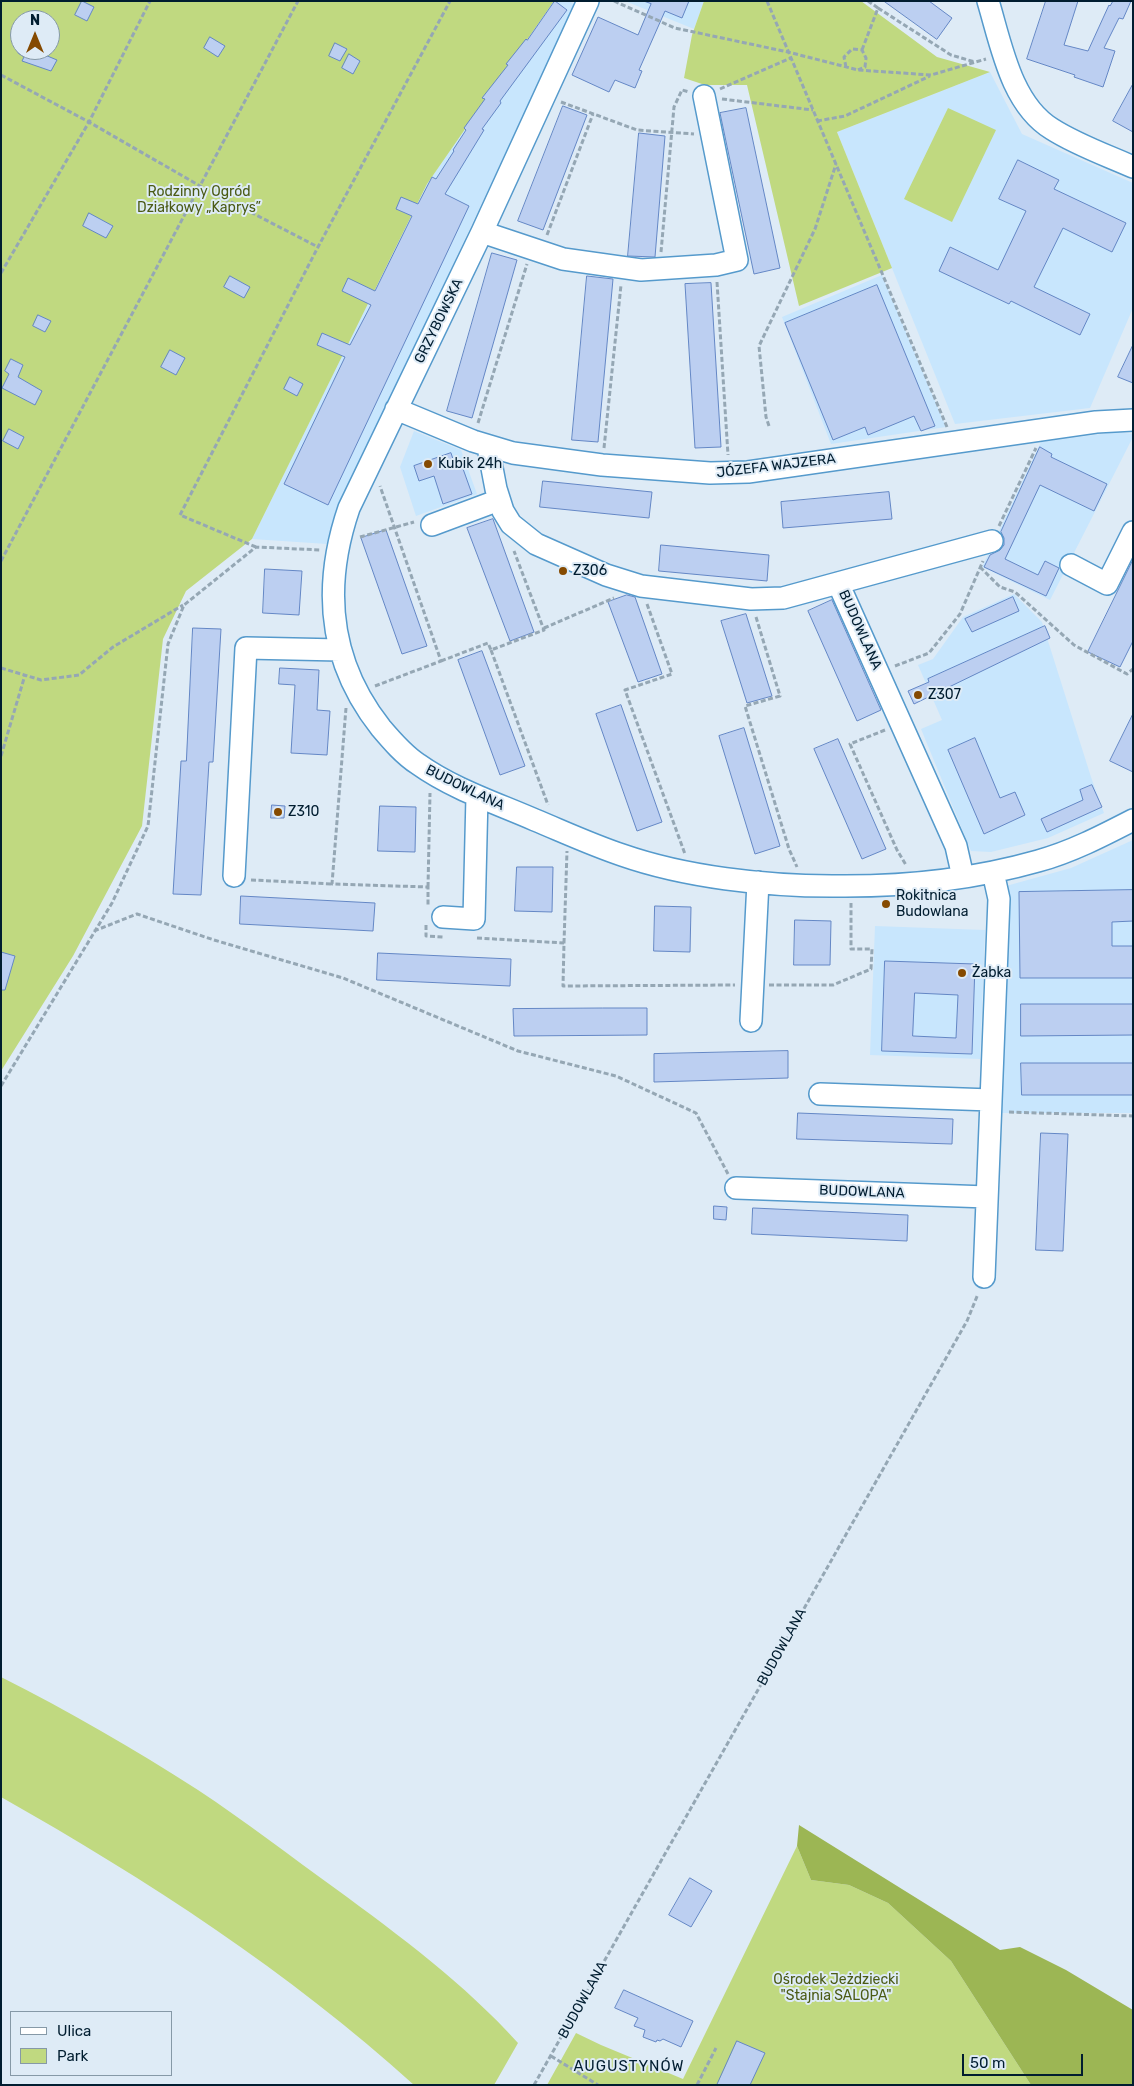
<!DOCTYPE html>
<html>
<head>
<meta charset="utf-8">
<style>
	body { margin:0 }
	#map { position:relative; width:1134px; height:2086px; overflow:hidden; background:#deebf6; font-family:Rubik,sans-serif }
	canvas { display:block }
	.frame { position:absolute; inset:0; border:2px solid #011d30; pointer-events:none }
	.legend { position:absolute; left:10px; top:2011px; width:162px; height:65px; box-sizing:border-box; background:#deebf6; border:1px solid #8699a7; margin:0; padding:6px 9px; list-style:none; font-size:15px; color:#011d30 }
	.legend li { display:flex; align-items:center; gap:10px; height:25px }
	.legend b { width:25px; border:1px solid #8699a7 }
	.north { position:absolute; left:10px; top:10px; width:50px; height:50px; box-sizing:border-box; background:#deebf6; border:1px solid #8699a7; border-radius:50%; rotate:0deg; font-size:14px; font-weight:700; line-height:20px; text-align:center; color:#011d30 }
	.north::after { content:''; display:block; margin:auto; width:18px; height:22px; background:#854a01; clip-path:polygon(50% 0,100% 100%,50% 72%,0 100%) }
	.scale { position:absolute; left:962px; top:2054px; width:121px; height:22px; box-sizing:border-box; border:2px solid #011d30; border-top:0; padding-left:6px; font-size:15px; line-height:18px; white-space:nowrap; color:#011d30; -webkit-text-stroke:4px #deebf6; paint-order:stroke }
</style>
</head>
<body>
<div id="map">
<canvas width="1134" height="2086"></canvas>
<div class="frame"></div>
<ul class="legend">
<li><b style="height:6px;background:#fff"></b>Ulica</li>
<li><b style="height:14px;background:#c0d980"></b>Park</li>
</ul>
<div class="north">N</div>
<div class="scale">50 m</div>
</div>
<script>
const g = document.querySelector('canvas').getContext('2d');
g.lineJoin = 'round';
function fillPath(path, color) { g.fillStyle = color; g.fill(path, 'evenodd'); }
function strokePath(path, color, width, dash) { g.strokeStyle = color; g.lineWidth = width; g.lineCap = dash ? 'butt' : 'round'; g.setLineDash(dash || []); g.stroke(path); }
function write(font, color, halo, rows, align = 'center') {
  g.font = font + ' Rubik,sans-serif'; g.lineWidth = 4; g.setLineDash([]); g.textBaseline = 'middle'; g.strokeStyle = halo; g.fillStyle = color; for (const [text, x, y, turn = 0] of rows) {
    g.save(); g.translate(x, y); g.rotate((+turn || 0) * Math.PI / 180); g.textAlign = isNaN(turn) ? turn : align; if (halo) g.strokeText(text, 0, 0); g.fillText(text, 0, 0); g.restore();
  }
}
const built = new Path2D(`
	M554 1H569L575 5 333 520 327 544 252 539 427 184Z
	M625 1H704L694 29Z
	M990 72 1022 134 1133 183V308L1090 408 955 424 837 132Z
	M882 275 946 427 831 444 782 317Z
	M414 431 461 450 477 494 416 516 400 467Z
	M1117 432 1133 434V437L1050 600 982 567 1041 442Z
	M1014 594 1042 622 1091 777 1104 813 1048 838 991 852 971 851 921 729 942 720 918 665 933 659 963 617Z
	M1133 840V1113H996L1006 886 1071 868Z
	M875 926 985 930 980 1059 870 1055Z`);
const green = new Path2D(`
	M1 1H554L427 184 252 539 186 591 163 639 142 826 73 956 1 1071ZM20 20H50V50H20Z
	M704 1H861L937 57 990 72 837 132 892 268 799 306 747 85H705L684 78 692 35Z
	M948 108 996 130 952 222 904 199Z
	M1 1677C69 1711 134 1749 198 1790 245 1821 290 1856 336 1889 400 1936 465 1984 518 2043L494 2085H414C289 1972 148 1880 1 1797Z
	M797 1846 811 1880 849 1885 888 1903 951 1961 1031 2085H547L576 2033 601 2045 683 2079Z`);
const forest = new Path2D(`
	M799 1825 1000 1950 1020 1947 1066 1970 1133 2010V2085H1031L951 1961 888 1903 849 1885 811 1880 797 1846Z`);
const building = new Path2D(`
	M82 1 94 7 87 21 75 15Z
	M555 1 567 10 500 101 501 103 482 129 484 130 445 194 469 206 328 505 284 484 345 357 317 345 322 333 350 345 371 305 342 291 348 278 375 291 412 216 396 209 401 197 418 204 432 177 436 179 454 151 453 150 466 130 464 128 485 99 482 98 508 65 506 64 526 39 527 40Z
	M644 1H689L682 18 665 11 639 70 642 71 635 88 615 80 609 92 572 75 598 17 638 35 651 4Z
	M884 1H929L952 18 937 39Z
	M1046 1H1078L1064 45 1088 51 1109 5 1110 6 1113 1H1131L1123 19 1119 18 1104 48 1115 51 1103 87 1074 77 1075 75 1027 59Z
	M210 37 225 46 218 57 204 48Z
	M335 43 347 49 340 61 329 56Z
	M20 49 33 50 57 60 51 71 22 61 24 57 18 53Z
	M349 54 360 61 353 74 342 68Z
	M1133 84V132L1113 121Z
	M563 106 587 115 543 230 518 221Z
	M746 108 780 268 754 274 720 113Z
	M639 133 665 136 655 257 628 256Z
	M1018 160 1059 180 1054 189 1126 223 1112 252 1063 228 1034 287 1090 314 1080 335 1011 301 1009 304 939 271 950 247 998 270 1026 211 999 199Z
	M89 213 113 226 106 238 83 226Z
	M492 253 517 260 472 418 447 411Z
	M230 276 250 287 244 298 224 287Z
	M587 276 613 279 598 442 572 440Z
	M711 283 721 447 695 448 685 284Z
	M877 285 935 426 921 431 914 416 868 435 865 427 833 440 785 323Z
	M38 315 51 321 45 332 33 326Z
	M1133 345V383L1118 377Z
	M170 350 185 358 176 375 161 367Z
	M11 359 23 365 18 377 42 391 35 405 2 388 9 374 5 371Z
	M290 377 303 384 297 396 284 389Z
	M9 429 24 437 18 449 3 441Z
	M1040 447 1052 454 1051 457 1107 484 1094 511 1040 485 1005 559 1038 575 1045 561 1059 568 1046 596 984 567 990 555 1000 550 1004 545V538L1001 532Z
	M451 453 456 468 462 466 472 494 443 504 434 476 419 481 414 466Z
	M543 481 652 492 649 518 540 507Z
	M889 492 892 519 783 528 781 502Z
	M493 519 534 632 510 641 467 528Z
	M386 530 427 646 402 654 361 538Z
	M661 545 769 555 767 581 659 571Z
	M1133 560V641L1120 667 1088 652Z
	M265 569 302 571 299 615 263 613Z
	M627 595 635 597 662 674 638 682 608 602Z
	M1013 597 1019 611 972 632 965 619Z
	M832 600 881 710 857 721 808 611Z
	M746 614 772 696 747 703 721 621Z
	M1045 626 1050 638 914 704 908 691 929 682 928 679Z
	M193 628 221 629 213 762H209L201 895 173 894 181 761H186Z
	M482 651 525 766 500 775 458 660Z
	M280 668 319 670 317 710 330 711 327 755 291 753 295 685 279 684Z
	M621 705 662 822 637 831 596 714Z
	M1133 714V772L1110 761Z
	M744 728 780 846 755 854 719 736Z
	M975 738 1000 798 1015 792 1025 815 984 834 948 750Z
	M838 739 886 849 862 859 814 749Z
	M1092 785 1102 807 1047 832 1041 819 1083 800 1080 790Z
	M272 805 285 806 284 818H271Z
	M380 806 416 807 415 852 378 851Z
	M517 867H553L552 912 515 911Z
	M1133 890V921L1112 922V946H1133V978H1020L1019 892Z
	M241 896 375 903 373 931 240 924Z
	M655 906 691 907 690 952 654 951Z
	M795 920 831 921 830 965H794Z
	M1 952 15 956 5 990H1Z
	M378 953 511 959 510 986 377 980Z
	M885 961 975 964 972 1054 882 1051ZM915 993 958 995 956 1038 913 1036Z
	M1021 1004H1133V1035L1021 1036Z
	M603 1008H647V1035L514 1036 513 1009Z
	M788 1051V1078L654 1082V1054Z
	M1021 1063H1133V1095H1022Z
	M798 1113 953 1119 952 1144 797 1139Z
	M1041 1133 1068 1134 1063 1251 1036 1250Z
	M714 1206 727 1207 726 1220 714 1219Z
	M753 1208 908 1215 907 1241 752 1234Z
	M690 1878 712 1891 691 1927 669 1915Z
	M624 1990 693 2021 681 2047 663 2039 660 2041 657 2040 656 2042 643 2037 645 2030 634 2026 638 2018 615 2008Z
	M737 2041 765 2053 750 2085H717Z`);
const path = new Path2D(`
	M614 1 675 28 788 52 858 70 931 75 986 59
	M767 1 947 427
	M878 8 951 55 975 62
	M862 50 878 8 868 1
	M846 67 844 57 852 49 862 50 866 58 865 67 858 70
	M1 75 89 122 200 186 318 247
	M720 89 791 58
	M722 99 813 110
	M561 102 637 130 694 134
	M817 121 845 116 930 76
	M547 235 593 114
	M661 252 674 107 682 90 689 92
	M1 273 89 122 150 1
	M717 282 728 455
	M478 423 527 264
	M769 426 766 417 759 346 815 229 836 164
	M604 448 621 285
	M999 526 1036 448
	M360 537 414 522
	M256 547 180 515 318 247 450 1
	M1 561 298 1
	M980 567 1000 587 1015 592 1074 645 1127 674 1133 669
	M647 604 672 674 625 690 685 854
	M756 617 780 696 745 706 789 849 797 867
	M544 628 614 598
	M491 650 548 805
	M441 661 488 643 491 650 544 630 514 551
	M895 666 929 653 960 614 983 561
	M1 668 41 680 79 675 113 647 183 605
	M375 686 441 661 380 486
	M346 708 332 884 428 887V906
	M885 730 850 744 897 850 906 865
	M1 756 25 675
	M251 880 332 884
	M428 887 430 793
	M426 925V936L443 937
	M94 931 137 914 214 940 343 978 518 1051 616 1076 696 1113 728 1174
	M477 938 564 943 563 986 735 985
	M564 943 567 851
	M769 985H833L871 969 872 949H851V903
	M1 1086 112 903 148 826 168 644 184 605 256 547 321 550
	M1009 1112 1133 1116
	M551 2056 598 2085
	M534 2085 967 1321 978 1294
	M697 2085 716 2048`);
const minor = new Path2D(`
	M588 1 482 232 349 508C322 587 328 661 381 728 392 741 404 755 418 764 453 789 496 803 535 820 564 832 592 845 622 855 685 877 765 886 832 886 900 887 971 880 1038 861 1071 852 1102 836 1133 820
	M988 1C1001 44 1011 104 1052 129 1077 145 1106 155 1133 167
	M482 232 563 259 641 270 716 265 737 260 704 96
	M396 409 473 441 513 453 602 465 710 473 748 472 1096 422 1133 420
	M488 447 496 489 503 511 511 524 536 544 606 575 641 586 751 599 783 598 992 541
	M432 525 499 500
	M1071 565 1107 584 1133 532
	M838 583 956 846 963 877
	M234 876 246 648 340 650
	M443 917 474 919 477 796
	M751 1021 758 882
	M820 1094 991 1100
	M736 1188 987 1197
	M984 1277 999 899 993 872`);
const markers = [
	[428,464,5,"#854a01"],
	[563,571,5,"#854a01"],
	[918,695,5,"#854a01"],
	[278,812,5,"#854a01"],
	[886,904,5,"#854a01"],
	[962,973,5,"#854a01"]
];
const parkNames = [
	["Rodzinny Ogród",199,192],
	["Działkowy „Kaprys”",199,208],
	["Ośrodek Jeżdziecki",836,1980],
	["\"Stajnia SALOPA\"",836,1996]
];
const streetNames = [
	["GRZYBOWSKA",439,321,-64],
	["JÓZEFA WAJZERA",776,466,-7],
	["BUDOWLANA",860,630,66],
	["BUDOWLANA",465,788,26],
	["BUDOWLANA",862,1192,2],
	["BUDOWLANA",782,1647,-61],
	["BUDOWLANA",583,2000,-61]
];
const poiNames = [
	["Kubik 24h",438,464],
	["Z306",573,571],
	["Z307",928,695],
	["Z310",288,812],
	["Rokitnica",896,896],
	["Budowlana",896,912],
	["Żabka",972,973]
];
const neighbourhoodNames = [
	["AUGUSTYNÓW",629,2067]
];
fillPath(built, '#c8e6fd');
fillPath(green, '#c0d980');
fillPath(forest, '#9cb654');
fillPath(building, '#bccff1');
strokePath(building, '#6487c5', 1);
strokePath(minor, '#559acc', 24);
strokePath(path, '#95a7b4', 3, [5, 2.5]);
strokePath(minor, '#fff', 21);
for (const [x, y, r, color] of markers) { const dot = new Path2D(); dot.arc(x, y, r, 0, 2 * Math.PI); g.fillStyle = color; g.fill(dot); strokePath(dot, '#deebf6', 2); }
write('14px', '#4b5b15', '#deebf6', parkNames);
write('14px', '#011d30', '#deebf6', streetNames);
write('14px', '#011d30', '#deebf6', poiNames, 'left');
g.letterSpacing = '1px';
write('15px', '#011d30', '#deebf6', neighbourhoodNames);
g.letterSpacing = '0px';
</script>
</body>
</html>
